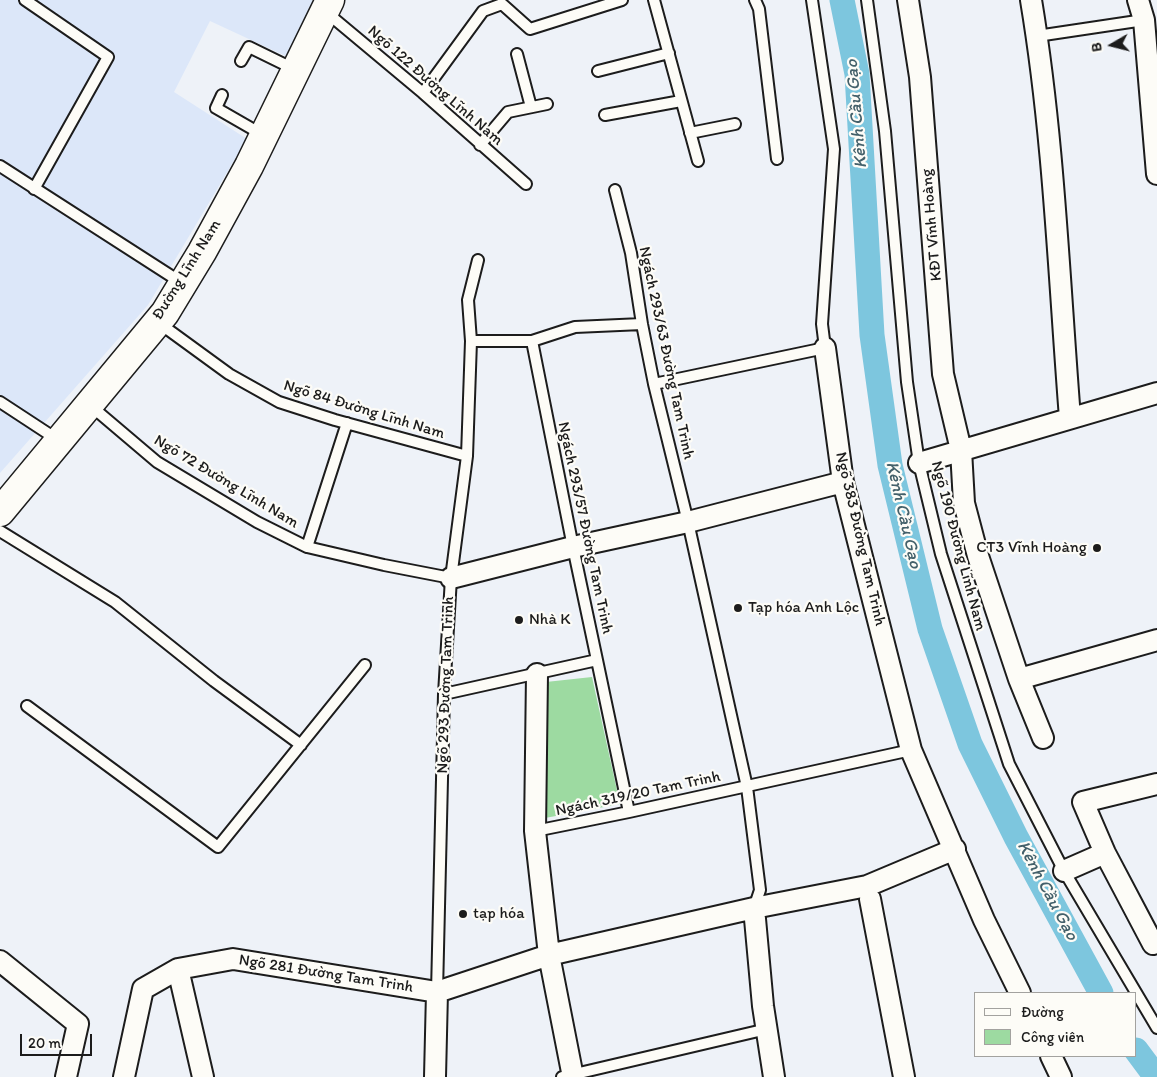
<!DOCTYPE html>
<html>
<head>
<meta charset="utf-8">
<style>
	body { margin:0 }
	#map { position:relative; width:1157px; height:1077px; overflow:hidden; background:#eef2f8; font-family:Itim,sans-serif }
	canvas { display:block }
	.legend { position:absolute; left:974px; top:992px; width:162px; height:65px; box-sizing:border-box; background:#fdfcf7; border:1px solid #a3a29f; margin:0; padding:6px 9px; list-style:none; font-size:15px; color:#1c1c1c }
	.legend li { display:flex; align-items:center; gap:10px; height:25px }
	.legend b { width:25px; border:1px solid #a3a29f }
	.north { position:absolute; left:1087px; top:20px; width:50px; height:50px; -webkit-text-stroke:4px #fdfcf7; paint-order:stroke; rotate:262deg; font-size:14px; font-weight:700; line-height:20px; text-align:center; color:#1c1c1c }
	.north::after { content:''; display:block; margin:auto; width:18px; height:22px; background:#1c1c1c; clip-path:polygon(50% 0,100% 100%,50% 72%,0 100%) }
	.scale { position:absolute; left:20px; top:1034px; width:72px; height:22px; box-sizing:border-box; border:2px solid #1c1c1c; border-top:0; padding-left:6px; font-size:15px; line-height:18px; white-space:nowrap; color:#1c1c1c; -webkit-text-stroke:4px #fdfcf7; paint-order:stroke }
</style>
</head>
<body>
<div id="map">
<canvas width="1157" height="1077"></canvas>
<ul class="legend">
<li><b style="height:6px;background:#fdfcf7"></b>Đường</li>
<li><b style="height:14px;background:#9ddaa1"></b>Công viên</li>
</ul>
<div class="north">B</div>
<div class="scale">20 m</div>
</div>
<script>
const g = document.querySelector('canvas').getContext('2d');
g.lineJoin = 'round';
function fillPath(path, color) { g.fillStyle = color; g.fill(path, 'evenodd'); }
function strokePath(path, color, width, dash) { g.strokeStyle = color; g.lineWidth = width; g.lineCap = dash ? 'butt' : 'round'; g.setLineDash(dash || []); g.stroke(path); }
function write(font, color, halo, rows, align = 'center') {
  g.font = font + ' Itim,sans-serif'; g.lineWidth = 4.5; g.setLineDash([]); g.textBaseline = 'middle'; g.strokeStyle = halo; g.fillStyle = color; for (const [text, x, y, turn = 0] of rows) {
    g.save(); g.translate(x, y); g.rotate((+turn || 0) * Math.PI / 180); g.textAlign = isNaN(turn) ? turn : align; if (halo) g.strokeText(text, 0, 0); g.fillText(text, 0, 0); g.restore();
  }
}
const built = new Path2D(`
	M0 0H320L292 59 210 21 174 92 247 139 148 305 0 473Z`);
const green = new Path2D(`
	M592 677 620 804 545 818 546 682Z`);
const canal = new Path2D(`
	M842 0 857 74 872 335 890 465 930 629 970 744 1016 837 1101 993
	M1136 1050 1156 1077`);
const service = new Path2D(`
	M25 0 108 57 34 189
	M654 0 698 161
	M755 0 759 9 777 159
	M867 0 885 131 907 382 919 463 941 554 1009 764 1064 871 1157 1028
	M326 12 423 93 526 184
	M1037 36 1144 20
	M517 54 531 107
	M241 61 249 47 296 70
	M598 71 669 53
	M423 93 483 11 502 4 530 29 622 0
	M222 95 216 108 263 135
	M605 115 681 101
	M690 133 735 124
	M480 145 508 112 547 104
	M0 166 182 283
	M615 190 631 253 642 324 654 384 688 522 747 787 760 890 754 908
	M159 323 229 374 279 402 335 420 467 456
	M471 341 468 300 478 260
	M654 384 825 348 822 324 834 149 812 0
	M0 402 58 440
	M91 406 157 462 257 522 307 547 384 565 451 578
	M0 531 115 602 214 681 301 745
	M307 547 347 423
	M597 660 629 812
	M444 694 597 660 573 547 532 341
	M27 706 218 847 365 665
	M535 831 629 812 911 750
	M437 992 444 694 451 578 467 456 471 341H532L575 327 642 324
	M562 1077 767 1029`);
const minor = new Path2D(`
	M908 0 920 77 943 374 961 450 964 503 978 556 1019 679 1043 738
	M1031 0C1054 138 1059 279 1070 418
	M1138 0 1144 20 1157 174
	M825 348 843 482 911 750 984 920 1020 993
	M919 463 1157 393
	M451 578 573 547 688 522 843 482
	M537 674 535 831 549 955 573 1077
	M1019 679 1157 640
	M1157 784 1083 802 1105 853 1153 944 1157 943
	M1064 871 1105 853
	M870 899 904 1077
	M754 908 763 1006 774 1077
	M0 961 78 1024 66 1077
	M178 969 203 1077
	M1051 1056 1061 1077
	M124 1077 143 989 178 969 233 959 437 992 549 955 754 908 867 886 955 849
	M435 1077 437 992`);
const secondary = new Path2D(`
	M0 512 165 313 202 252 249 166 330 0`);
const markers = [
	[1097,548,5,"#1c1c1c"],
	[738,608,5,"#1c1c1c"],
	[519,620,5,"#1c1c1c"],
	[463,914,5,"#1c1c1c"]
];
const streetNames = [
	["Ngõ 122 Đường Lĩnh Nam",435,86,41],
	["KĐT Vĩnh Hoàng",932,225,-95],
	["Đường Lĩnh Nam",187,270,-58],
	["Ngách 293/63 Đường Tam Trinh",666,353,78],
	["Ngõ 84 Đường Lĩnh Nam",364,410,17],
	["Ngõ 72 Đường Lĩnh Nam",226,482,31],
	["Ngách 293/57 Đường Tam Trinh",585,528,78],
	["Ngõ 383 Đường Tam Trinh",860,539,77],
	["Ngõ 190 Đường Lĩnh Nam",958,546,75],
	["Ngõ 293 Đường Tam Trinh",446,685,-88],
	["Ngách 319/20 Tam Trinh",638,794,-12],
	["Ngõ 281 Đường Tam Trinh",326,974,9]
];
const poiNames = [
	["CT3 Vĩnh Hoàng",1087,548,"right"],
	["Tạp hóa Anh Lộc",748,608],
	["Nhà K",529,620],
	["tạp hóa",473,914]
];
const waterNames = [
	["Kênh Cầu Gạo",857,114,-95],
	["Kênh Cầu Gạo",903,515,77],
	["Kênh Cầu Gạo",1047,891,62]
];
fillPath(built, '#dce7f9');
fillPath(green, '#9ddaa1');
strokePath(canal, '#7dc6de', 25);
strokePath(service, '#1c1c1c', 14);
strokePath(minor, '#1c1c1c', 24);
strokePath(secondary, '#1c1c1c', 31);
strokePath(service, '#fdfcf7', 10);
strokePath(minor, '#fdfcf7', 20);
strokePath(secondary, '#fdfcf7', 28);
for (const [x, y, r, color] of markers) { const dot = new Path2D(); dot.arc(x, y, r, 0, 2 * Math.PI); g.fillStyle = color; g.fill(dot); strokePath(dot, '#fdfcf7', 2); }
write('16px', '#1c1c1c', '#fdfcf7', streetNames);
write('16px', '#1c1c1c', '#fdfcf7', poiNames, 'left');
write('italic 18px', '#43606a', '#fdfcf7', waterNames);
</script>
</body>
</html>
